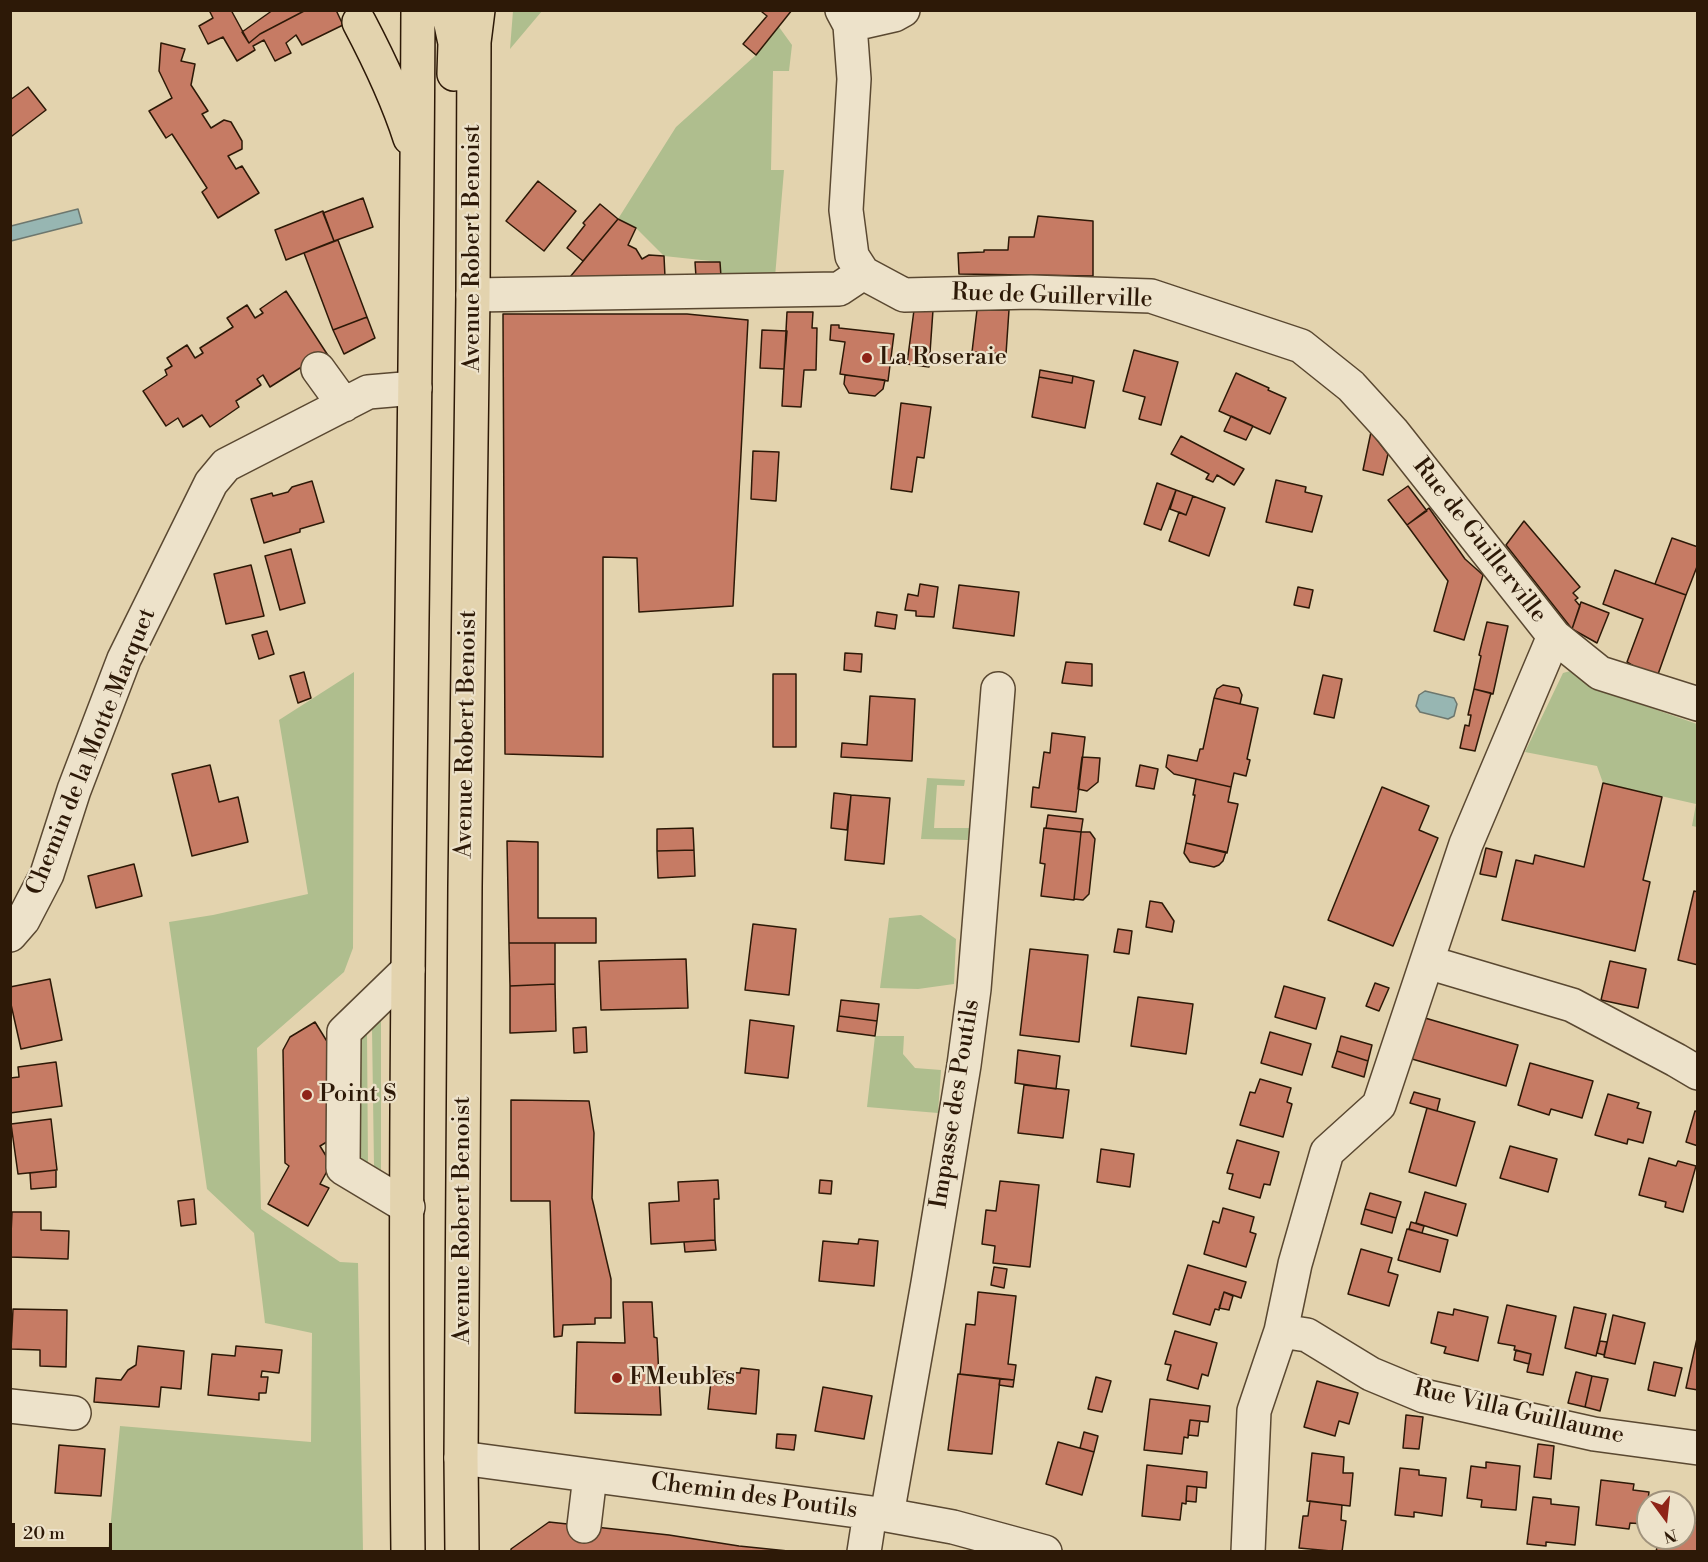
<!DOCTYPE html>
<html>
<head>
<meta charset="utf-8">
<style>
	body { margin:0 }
	#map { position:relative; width:1708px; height:1562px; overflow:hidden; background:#e3d3ae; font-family:"Libre Bodoni",serif }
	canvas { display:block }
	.frame { position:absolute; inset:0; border:12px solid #2d1907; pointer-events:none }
	.north { position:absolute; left:1636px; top:1490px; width:60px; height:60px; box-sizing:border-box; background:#ede2ca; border:2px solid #a0927c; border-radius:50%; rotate:165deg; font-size:16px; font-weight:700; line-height:24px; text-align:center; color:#2d1907 }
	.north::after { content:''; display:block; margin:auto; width:21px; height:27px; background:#8f2418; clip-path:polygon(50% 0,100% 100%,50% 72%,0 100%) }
	.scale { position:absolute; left:12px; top:1523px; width:100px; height:27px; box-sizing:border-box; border:3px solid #2d1907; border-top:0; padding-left:8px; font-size:18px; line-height:21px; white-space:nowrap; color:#2d1907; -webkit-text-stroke:4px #ede2ca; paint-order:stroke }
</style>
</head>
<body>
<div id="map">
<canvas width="1708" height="1562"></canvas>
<div class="frame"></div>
<div class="north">N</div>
<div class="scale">20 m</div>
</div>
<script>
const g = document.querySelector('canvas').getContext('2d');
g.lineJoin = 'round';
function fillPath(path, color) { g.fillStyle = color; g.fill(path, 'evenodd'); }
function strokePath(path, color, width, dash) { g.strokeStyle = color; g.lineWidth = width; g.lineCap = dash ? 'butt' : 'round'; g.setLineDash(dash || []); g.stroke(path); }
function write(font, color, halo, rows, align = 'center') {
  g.font = font + ' "Libre Bodoni",serif'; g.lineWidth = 4.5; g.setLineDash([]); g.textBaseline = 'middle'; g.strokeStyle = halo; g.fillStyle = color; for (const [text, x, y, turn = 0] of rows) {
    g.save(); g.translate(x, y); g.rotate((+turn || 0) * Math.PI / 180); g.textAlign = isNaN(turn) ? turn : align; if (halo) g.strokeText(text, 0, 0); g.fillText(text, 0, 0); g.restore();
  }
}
const green = new Path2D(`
	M513 10 542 11 510 49 513 11Z
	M779 27 792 45 789 71H773L771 170H784L775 277H721L720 262 664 256 635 227 618 219 676 127 756 55Z
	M1574 670 1617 696 1697 724V827L1692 826 1696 804 1603 783 1597 766 1525 752 1563 673Z
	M354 672 353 948 344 972 257 1048 261 1209 340 1262 358 1263 363 1551H108L120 1426 311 1442 312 1333 265 1323 254 1233 207 1189 169 922 213 915 308 894 279 720Z
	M927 778 965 780 964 786 937 785 934 828H970L968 840 921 839Z
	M921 915 956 939 954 984 918 989 880 988 889 918Z
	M381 1019V1170L374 1166 372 1028Z
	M367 1031 368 1166 357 1161V1041Z
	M875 1036H904L903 1054 915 1068 941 1070 938 1113 867 1107Z`);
const water = new Path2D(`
	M78 209 82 223 11 241V226Z
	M1425 691 1454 698 1457 704 1454 716 1448 719 1420 712 1416 706 1419 695Z`);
const building = new Path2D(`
	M209 10H231L249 43 260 34 306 10H336L343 25 302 45 296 35 286 43 291 53 275 61 264 40 253 46 255 50 237 61 223 37 208 44 199 26 213 18Z
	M273 10H306L260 34 249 43 242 32Z
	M764 10H792L756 55 743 44 767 16 762 12Z
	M161 43 185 49 181 61 195 64 191 85 208 111 202 114 211 128 224 120 231 122 242 141V149L228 156 236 169 242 166 259 193 218 218 202 192 207 188 172 134 166 138 149 111 172 98 159 71Z
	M28 87 46 110 12 136 10 134V100Z
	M538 181 576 211 544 251 506 221Z
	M363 198 373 227 334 241 323 213Z
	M600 204 618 219 583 261 567 248 585 225 583 223Z
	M323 211 334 241 286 260 275 230Z
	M1038 216 1093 221V276L959 274 958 253 984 252V250H1008L1009 237H1034Z
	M618 219 636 228 628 245 636 249 642 259 649 255 664 256 665 277H570Z
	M338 240 367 317 333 330 304 253Z
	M695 262H720L721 277H696Z
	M286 291 331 360 306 377 300 368 270 387 263 375 257 379 261 385 236 401 239 407 210 427 202 415 183 427 178 418 166 426 143 391 167 375 165 370 172 366 167 358 187 345 195 358 203 353 200 348 233 327 227 318 247 305 255 318 263 313 260 309Z
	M914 310H933L929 367 907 364Z
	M977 310H1009L1006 354 972 352Z
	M787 312H813L812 328H817L816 370H804L801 407 782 406Z
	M503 314H687L748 320 733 606 639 612 637 558 603 557V757L505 754Z
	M367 317 375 338 344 354 333 330Z
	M831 325H839V328L894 334 888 381 840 374 845 342 830 340Z
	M762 330 787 331 784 369 760 368Z
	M1134 350 1178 362 1161 425 1139 419 1145 397 1123 391Z
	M1040 370 1073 376 1072 383 1039 377Z
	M1236 373 1269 388 1268 390 1286 398 1270 434 1219 411Z
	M845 375 885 380 883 389 875 396 849 393 844 384Z
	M1073 376 1094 381 1085 428 1032 417 1039 377 1072 383Z
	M901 403 931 407 924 458 917 457 912 492 891 489Z
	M1231 416 1253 426 1246 440 1224 431Z
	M1371 432 1388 454 1383 475 1363 470Z
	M1181 436 1244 469 1234 485 1217 475 1213 482 1206 479 1209 474 1171 454Z
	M753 451 779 452 776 501 751 499Z
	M1276 480 1306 487 1305 492 1322 496 1312 532 1266 522Z
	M312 481 324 522 300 529V532L264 543 251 499 272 493 273 496 288 492 292 487Z
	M1157 483 1176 490 1161 530 1144 524Z
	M1408 486 1427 511 1407 525 1388 500Z
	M1176 490 1193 496 1186 515 1170 509Z
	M1193 496 1225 508 1209 556 1169 541 1179 512 1186 515Z
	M1429 508 1465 559 1483 575 1464 640 1434 631 1448 581 1407 525Z
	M1524 521 1580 587 1573 593 1578 598 1575 600 1580 606 1572 629 1506 545Z
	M1672 538 1698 547V564L1686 595 1655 584Z
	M291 549 305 603 280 610 265 556Z
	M251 565 264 616 226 624 214 574Z
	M1615 570 1686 595 1656 680 1627 662 1643 619 1603 604Z
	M920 584 938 587 934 617 916 616V611L905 610 908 594 918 596Z
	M959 585 1019 592 1014 636 953 628Z
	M1298 587 1313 590 1309 608 1294 605Z
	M1581 602 1609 613 1597 643 1572 629Z
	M877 612 897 615 895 629 875 626Z
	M1487 622 1508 626 1493 694 1474 689 1481 656 1479 655Z
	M267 631 274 654 259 659 252 635Z
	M845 653 862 654 861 672 844 670Z
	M1066 662 1092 664V686L1062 683Z
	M304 672 311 698 298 703 290 676Z
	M773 674H796V747H773Z
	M1323 675 1342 679 1334 718 1314 714Z
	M1223 685 1239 688 1242 695 1240 704 1214 698 1217 689Z
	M1474 689 1491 693 1475 751 1460 748 1465 725 1469 726 1471 715H1468Z
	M870 696 915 699 912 761 841 757 842 743 867 745Z
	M1214 698 1258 708 1247 759 1250 760 1246 776 1234 773 1231 787 1174 774 1166 767 1168 755 1197 761 1200 749H1203Z
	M1052 733 1085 737 1076 812 1031 807 1033 787 1039 788 1044 752 1050 753Z
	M1082 757 1100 758 1098 782 1087 791 1078 789Z
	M210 765 219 802 238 797 248 842 192 856 172 774Z
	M1140 765 1158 769 1154 789 1136 786Z
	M1196 779 1231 787 1228 802 1238 804 1227 853 1186 843 1195 795H1193Z
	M1603 783 1662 797 1643 880 1650 882 1635 951 1502 920 1516 860 1533 864 1535 855 1584 867Z
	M1382 787 1429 806 1419 830 1438 838 1393 946 1328 920Z
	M834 793 851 795 847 830 831 828Z
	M851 795 890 798 884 864 845 860Z
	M1048 815 1083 819 1081 832 1046 828Z
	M693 828 694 850 657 851V829Z
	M1044 828 1081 832 1074 900 1041 896 1045 864 1040 863Z
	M1081 832H1090L1095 839 1089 894 1083 900 1074 899Z
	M507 841 538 842V918H596V943H509Z
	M1186 843 1226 852 1223 861 1219 865 1214 867 1190 862 1184 853Z
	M1486 848 1502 852 1496 877 1480 874Z
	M694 850 695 876 658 878 657 851Z
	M134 864 142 896 96 908 88 876Z
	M1694 891 1698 892V965L1678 960Z
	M1150 901 1162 903 1174 921 1172 932 1146 927Z
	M753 924 796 929 789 995 745 990Z
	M1118 929 1132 931 1129 954 1114 952Z
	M509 943H555V984L510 986Z
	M1030 949 1088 955 1079 1042 1020 1035Z
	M686 959 688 1008 601 1010 599 961Z
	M1610 961 1646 969 1638 1008 1601 1000Z
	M50 979 62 1040 21 1049 10 1000V987Z
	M1375 983 1389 988 1379 1011 1366 1006Z
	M555 984 556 1031 510 1033V986Z
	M1284 986 1325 998 1316 1029 1275 1017Z
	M1138 997 1193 1004 1186 1054 1131 1046Z
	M841 1000 879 1004 877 1021 839 1016Z
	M839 1016 877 1021 875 1036 837 1031Z
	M1425 1018 1518 1045 1506 1086 1412 1059Z
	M750 1020 794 1026 788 1078 745 1073Z
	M315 1022 328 1043 330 1140 320 1146 331 1164 320 1184 329 1188 308 1226 268 1204 289 1166 285 1163 283 1050 290 1037Z
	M586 1027 587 1052 574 1053 573 1028Z
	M1270 1032 1311 1044 1302 1075 1261 1063Z
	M1341 1036 1372 1045 1368 1061 1337 1051Z
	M1018 1050 1060 1056 1056 1089 1015 1083Z
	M1337 1051 1368 1061 1364 1077 1332 1067Z
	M56 1062 62 1106 10 1113V1078L19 1077 18 1067Z
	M1530 1063 1593 1081 1582 1118 1551 1109 1549 1115 1518 1105Z
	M1260 1079 1291 1088 1287 1102 1292 1104 1283 1137 1240 1125 1250 1092 1255 1093Z
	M1024 1085 1069 1090 1063 1138 1018 1133Z
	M1414 1092 1440 1099 1437 1111 1410 1103Z
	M1608 1094 1639 1103 1637 1108 1651 1112 1643 1143 1628 1139 1627 1144 1595 1135Z
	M511 1100 589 1101 594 1133 592 1198 611 1279V1318H595V1324L563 1325 562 1336 554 1337 550 1201H511Z
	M1427 1108 1475 1122 1456 1186 1409 1172Z
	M1695 1111 1698 1112V1146L1686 1142Z
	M51 1119 57 1170 18 1174 11 1124Z
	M1237 1140 1279 1152 1270 1185 1264 1184 1260 1198 1229 1189 1233 1174 1227 1173Z
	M1510 1146 1557 1159 1548 1192 1500 1178Z
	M1101 1149 1134 1154 1130 1187 1097 1182Z
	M1649 1158 1676 1166 1678 1161 1696 1166 1683 1212 1665 1207 1666 1202 1639 1195Z
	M56 1170V1187L31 1189 30 1173Z
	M718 1180 719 1199H714L715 1240 651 1244 649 1203 679 1201 678 1182Z
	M820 1180 832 1181 831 1194 819 1193Z
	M1000 1181 1039 1185 1030 1267 993 1263 995 1246 982 1244 986 1210 996 1211Z
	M1425 1192 1466 1204 1457 1236 1416 1223Z
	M1370 1193 1401 1202 1396 1218 1365 1209Z
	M194 1199 196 1224 181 1226 178 1201Z
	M1223 1208 1254 1217 1250 1232 1256 1234 1246 1267 1204 1254 1213 1221 1219 1223Z
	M1365 1209 1396 1218 1392 1233 1361 1224Z
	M12 1212H41V1230L69 1231 68 1259 10 1257Z
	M1411 1222 1424 1226 1422 1233 1409 1229Z
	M1407 1229 1448 1240 1440 1272 1398 1260Z
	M859 1239 878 1241 874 1286 819 1281 823 1241 858 1244Z
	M715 1240 716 1250 685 1252 684 1242Z
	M1361 1249 1392 1258 1388 1272 1398 1275 1389 1306 1348 1294Z
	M1188 1265 1246 1282 1241 1298 1224 1292 1219 1310 1215 1309 1210 1325 1173 1314Z
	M994 1267 1007 1269 1004 1288 991 1285Z
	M978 1292 1016 1296 1008 1364 1016 1365 1014 1380 960 1374 966 1324 975 1325Z
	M1224 1292 1233 1296 1229 1310 1219 1308Z
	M623 1302H652L654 1337 657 1338 661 1415 575 1413 577 1342 625 1343Z
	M1507 1305 1556 1316 1543 1375 1527 1372 1531 1354 1514 1350 1515 1346 1498 1343Z
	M1574 1307 1606 1314 1596 1356 1565 1348Z
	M13 1309 67 1310 66 1367 40 1366V1350L11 1349Z
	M1454 1309 1488 1317 1478 1361 1444 1353 1446 1347 1431 1343 1438 1312 1453 1315Z
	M1613 1315 1645 1323 1635 1364 1604 1357Z
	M1175 1331 1217 1343 1208 1376 1202 1374 1198 1389 1167 1380 1171 1365 1165 1364Z
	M1698 1334V1390L1686 1388Z
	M1600 1341 1607 1342 1604 1355 1597 1353Z
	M138 1346 184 1351 181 1389 161 1387 159 1407 94 1402 96 1378 121 1380 128 1370 136 1365Z
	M236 1346 282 1350 279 1373 262 1371 261 1377H268L266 1393H259V1400L208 1395 212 1354 235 1356Z
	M1516 1350 1531 1354 1529 1364 1514 1360Z
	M1654 1362 1682 1368 1675 1396 1648 1390Z
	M741 1368 759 1370 756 1414 708 1409 712 1371 740 1373Z
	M1576 1372 1592 1376 1585 1407 1568 1403Z
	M958 1374 1000 1379 992 1454 948 1450Z
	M1592 1376 1608 1379 1600 1411 1585 1407Z
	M1096 1377 1111 1381 1102 1412 1088 1409Z
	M1000 1379 1014 1380 1013 1387 999 1385Z
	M1317 1381 1358 1393 1349 1424 1339 1421 1335 1436 1304 1427Z
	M823 1387 872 1396 864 1439 815 1431Z
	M1150 1399 1210 1406 1208 1422 1190 1420 1188 1438 1184 1437 1182 1454 1144 1450Z
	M1406 1415 1423 1417 1419 1449 1403 1448Z
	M1190 1420 1200 1421 1198 1436 1188 1435Z
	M1084 1432 1098 1436 1094 1452 1080 1448Z
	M777 1434 796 1435 794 1450 776 1448Z
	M1058 1442 1094 1452 1082 1495 1046 1484Z
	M1538 1444 1554 1446 1551 1479 1534 1477Z
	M59 1445 105 1449 101 1496 55 1493Z
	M1312 1453 1344 1457 1343 1473H1353L1350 1506 1307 1501Z
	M1486 1462 1520 1466 1516 1510 1481 1507 1482 1500 1467 1498 1471 1466 1486 1468Z
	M1147 1465 1207 1472 1206 1488 1187 1486 1186 1504 1182 1503 1180 1520 1142 1516Z
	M1400 1468 1419 1470V1475L1446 1478 1442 1516 1414 1512V1517L1395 1515Z
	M1601 1480 1634 1484 1633 1490 1649 1492 1645 1524 1630 1523 1629 1529 1596 1525Z
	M1187 1486 1197 1487 1196 1502 1186 1501Z
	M1533 1497 1551 1499V1504L1579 1507 1575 1545 1546 1542V1546L1527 1544Z
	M1310 1501 1342 1505 1341 1520 1346 1521 1342 1552 1299 1548 1303 1516H1308Z
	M549 1522 669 1535 739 1546 798 1552H511V1549Z
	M1691 1522 1698 1523V1552H1656L1659 1538H1684V1525L1690 1526Z`);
const minor = new Path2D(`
	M842 10 850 25 854 79 846 210 852 256 863 273
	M850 25 894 15 903 10
	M863 273 904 295 1031 292 1151 296 1301 346 1351 386 1392 431 1554 636 1600 673 1698 704
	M473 295 839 289 863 273
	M318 369 344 405
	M10 935 23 920 47 874 74 790 124 659 211 483 226 465 368 392 415 388
	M1427 962 1572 1005 1676 1060 1698 1073
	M408 1207 343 1168 344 1032 408 970
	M1281 1331 1307 1335 1371 1374 1424 1396 1594 1434 1698 1448
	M10 1406 74 1413
	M461 1458 887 1515 953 1527 1045 1552
	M887 1515 928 1283 964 1065 974 989 998 689
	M584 1526 590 1476
	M864 1552 870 1513
	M1248 1552 1254 1411 1281 1331 1295 1264 1327 1152 1379 1105 1466 844 1554 636`);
const major = new Path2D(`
	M448 10 455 43 454 74
	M359 22C379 60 397 97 410 138
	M408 1552C402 1038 416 524 418 10
	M462 1552 461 1458 465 886 473 295 474 42 478 10`);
const markers = [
	[867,358,6,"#8f2418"],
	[307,1095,6,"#8f2418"],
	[617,1378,6,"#8f2418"]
];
const streetNames = [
	["Avenue Robert Benoist",473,248,-90],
	["Rue de Guillerville",1052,297,2],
	["Rue de Guillerville",1479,541,52],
	["Avenue Robert Benoist",467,734,-89],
	["Chemin de la Motte Marquet",92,752,-68],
	["Impasse des Poutils",956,1104,-81],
	["Avenue Robert Benoist",463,1220,-90],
	["Rue Villa Guillaume",1519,1413,13],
	["Chemin des Poutils",754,1497,8]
];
const poiNames = [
	["La Roseraie",879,358],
	["Point S",319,1095],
	["FMeubles",629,1378]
];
fillPath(green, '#afbe8e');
fillPath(water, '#97b6b2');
strokePath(water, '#6d776e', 1.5);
fillPath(building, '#c67b64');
strokePath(building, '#2d1907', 1.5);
strokePath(minor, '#5a4831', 36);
strokePath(major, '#2d1907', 36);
strokePath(minor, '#ede2ca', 33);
strokePath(major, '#e3d3ae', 33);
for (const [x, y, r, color] of markers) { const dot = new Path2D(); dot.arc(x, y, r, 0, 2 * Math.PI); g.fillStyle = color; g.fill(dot); strokePath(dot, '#ede2ca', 2); }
write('24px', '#2d1907', '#ede2ca', streetNames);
write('24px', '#2d1907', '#ede2ca', poiNames, 'left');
</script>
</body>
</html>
